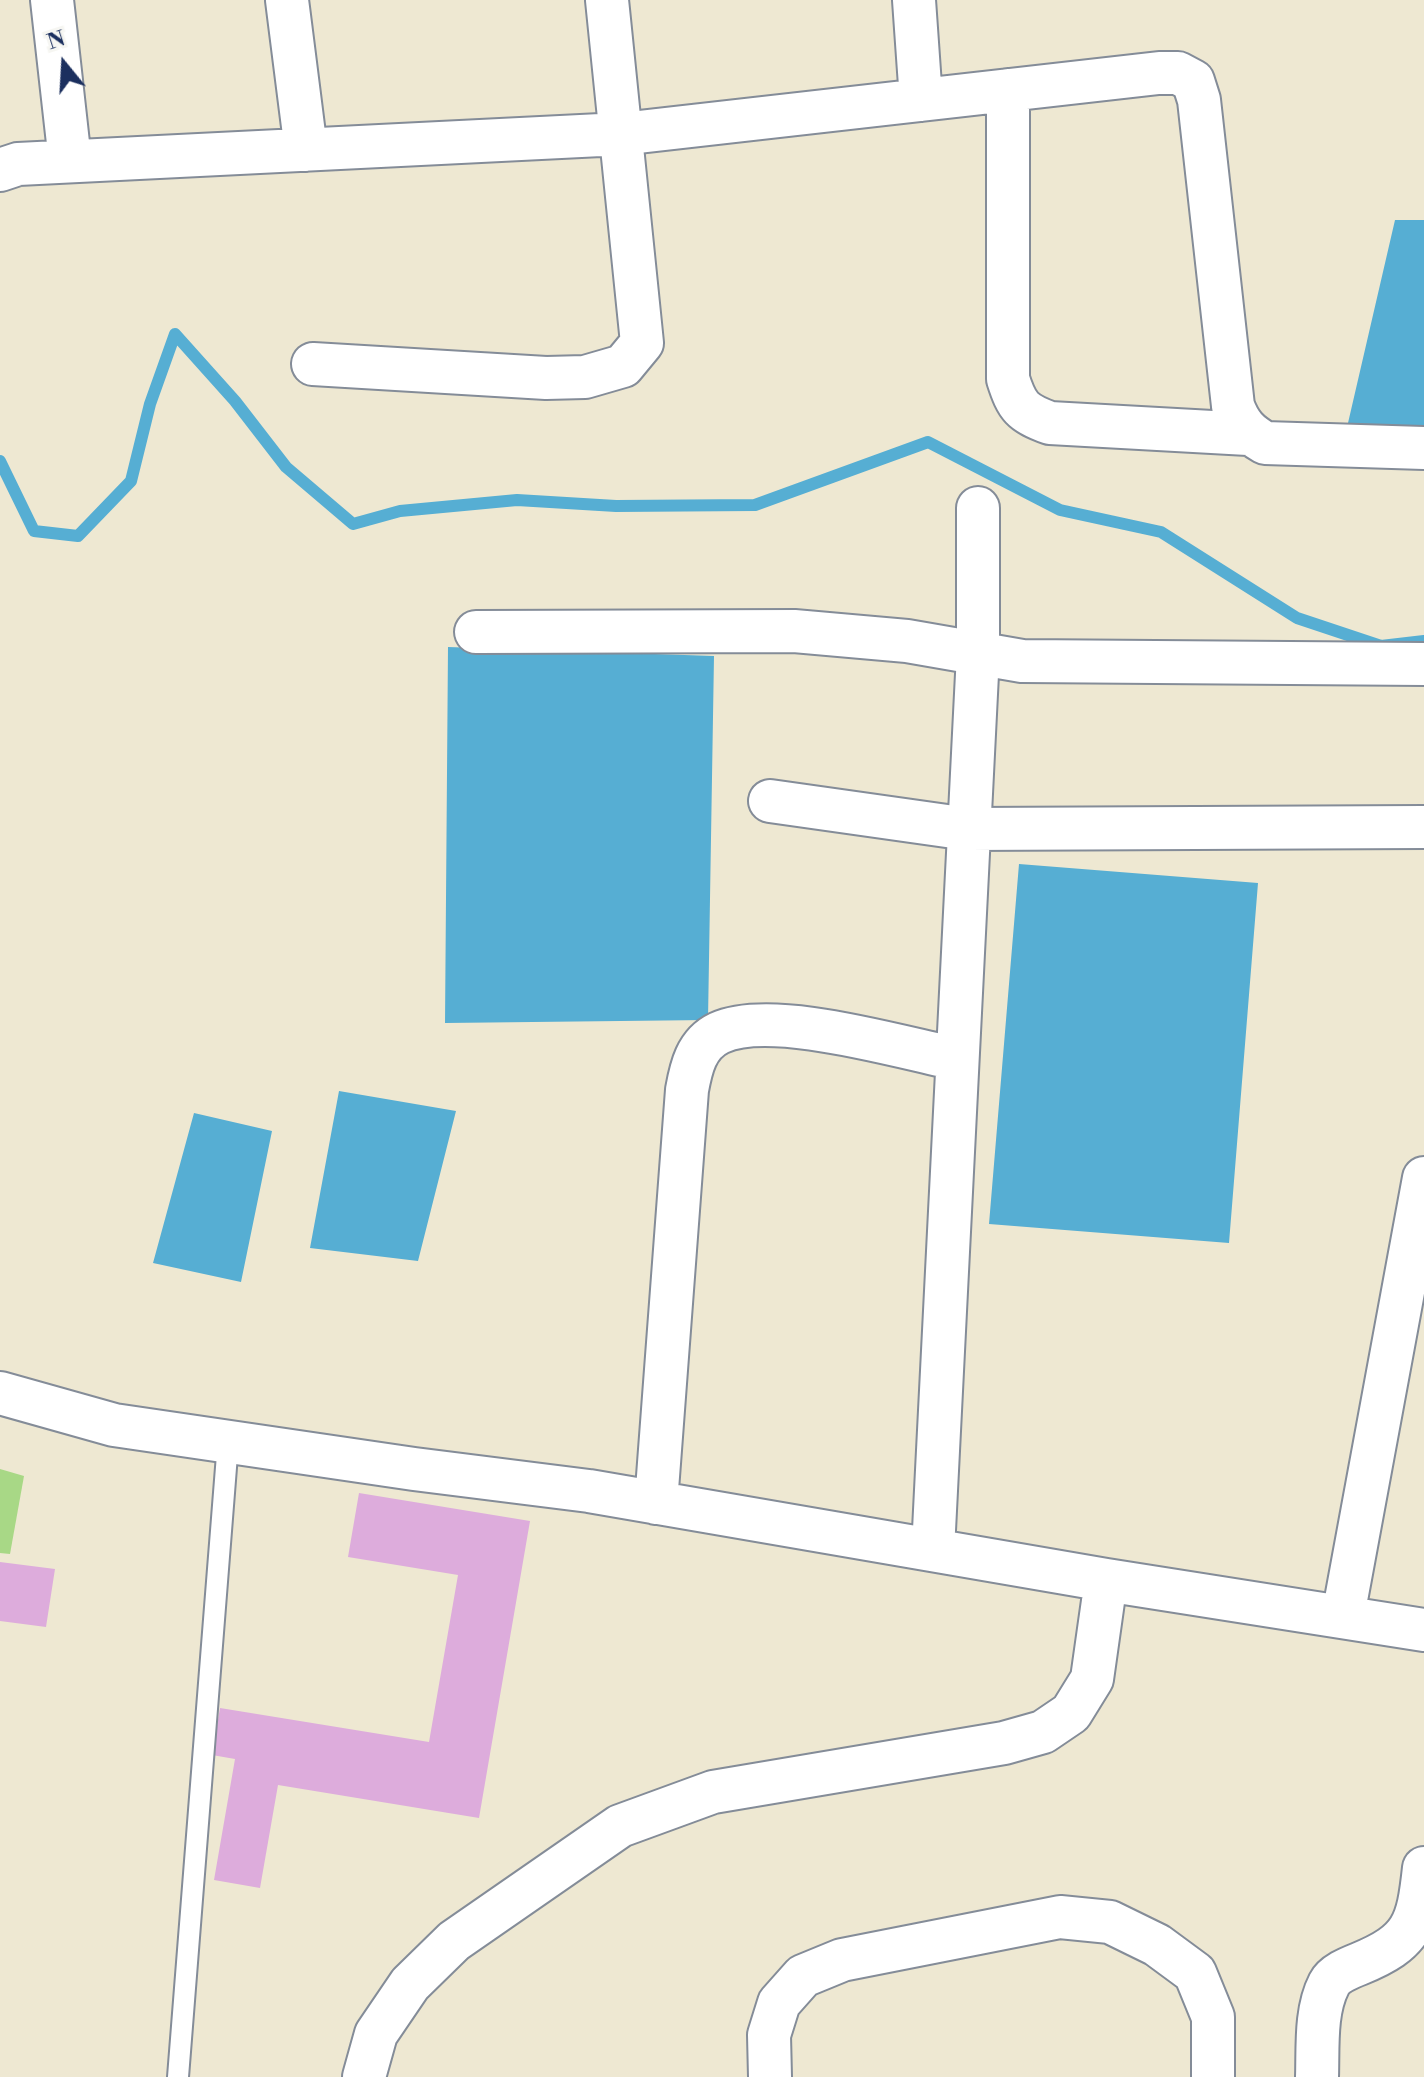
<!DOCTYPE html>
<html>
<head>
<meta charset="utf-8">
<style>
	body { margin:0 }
	#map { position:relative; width:1424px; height:2077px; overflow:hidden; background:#eee8d2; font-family:"Libre Bodoni",serif }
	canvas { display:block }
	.north { position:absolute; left:24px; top:24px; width:80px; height:80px; -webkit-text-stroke:6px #f6f6f2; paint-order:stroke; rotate:342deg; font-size:22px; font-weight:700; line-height:32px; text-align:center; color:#1b2f5e }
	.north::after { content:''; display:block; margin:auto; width:28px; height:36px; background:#1b2f5e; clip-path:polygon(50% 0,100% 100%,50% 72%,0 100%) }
</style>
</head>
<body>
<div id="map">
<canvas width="1424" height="2077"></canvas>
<div class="north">N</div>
</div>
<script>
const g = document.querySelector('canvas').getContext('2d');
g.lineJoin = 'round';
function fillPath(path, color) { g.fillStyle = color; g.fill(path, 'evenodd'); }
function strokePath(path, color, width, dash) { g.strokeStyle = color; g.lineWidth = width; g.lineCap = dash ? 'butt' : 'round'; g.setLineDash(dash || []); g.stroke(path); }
const green = new Path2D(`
	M0 1469 24 1476 10 1554 0 1553Z`);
const water = new Path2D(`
	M1395 220H1424V428L1348 423Z
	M448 647 714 656 708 1020 445 1023Z
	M1019 864 1258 883 1229 1243 989 1224Z
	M339 1091 456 1111 418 1261 310 1248Z
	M194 1113 272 1131 241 1282 153 1263Z`);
const stream = new Path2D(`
	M0 461 34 531 78 536 131 481 150 404 175 334 235 401 286 467 353 524 400 511 517 500 616 506 755 505 928 442 1060 510 1161 532 1297 618 1381 646 1424 641`);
const building = new Path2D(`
	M359 1493 530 1521 479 1818 278 1785 260 1888 214 1880 235 1759 212 1755 220 1708 429 1742 458 1575 348 1557Z
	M0 1562 55 1569 46 1627 0 1621Z`);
const lane = new Path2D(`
	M178 2077 228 1442`);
const street = new Path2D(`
	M52 0 70 161
	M287 0 306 150
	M914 0 921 100
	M1008 90V379C1017 407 1022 413 1050 423L1248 434
	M0 170 18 164 621 134 1159 73H1178L1193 81 1199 100 1233 406C1240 425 1248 433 1265 443L1424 448
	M313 364 546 378 585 377 623 366 642 343 607 0
	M476 632 794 631 907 641 1022 661 1424 664
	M770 801 968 829 1424 827
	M0 1393 114 1425 414 1469 589 1491 1106 1580 1424 1630
	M656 1503 687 1090C691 1068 696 1044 719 1033 771 1009 899 1047 957 1059
	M933 1550 978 654V508
	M1343 1616 1424 1178
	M364 2077 376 2034 410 1984 454 1941 620 1826 713 1792 1004 1743 1043 1732 1071 1713 1092 1679 1106 1580
	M770 2077 769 2035 779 2003 803 1976 842 1960 1060 1917 1110 1922 1157 1945 1195 1973 1213 2017V2077
	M1317 2077C1318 2048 1315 2011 1329 1984 1334 1974 1349 1968 1359 1964 1413 1942 1418 1924 1424 1868`);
fillPath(green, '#a8d886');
fillPath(water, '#56aed3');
strokePath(stream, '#56aed3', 12);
fillPath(building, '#ddacdc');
strokePath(lane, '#848c98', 24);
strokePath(street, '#848c98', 46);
strokePath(lane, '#fff', 20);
strokePath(street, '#fff', 42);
</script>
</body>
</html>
